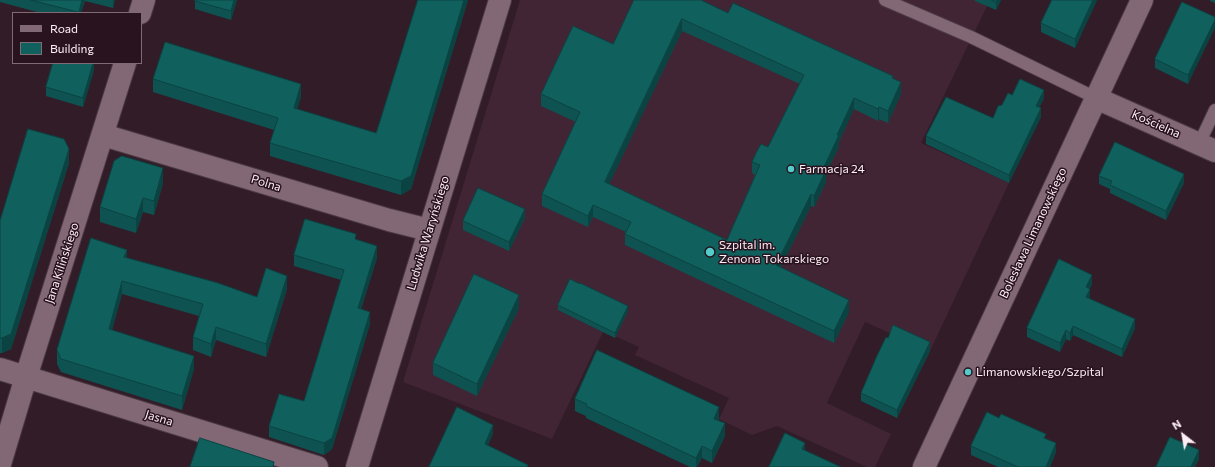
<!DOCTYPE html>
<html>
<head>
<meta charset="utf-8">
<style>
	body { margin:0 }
	#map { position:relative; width:1215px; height:467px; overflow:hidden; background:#321c28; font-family:Commissioner,sans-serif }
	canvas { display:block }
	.legend { position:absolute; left:12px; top:12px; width:130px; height:52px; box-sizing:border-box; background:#28131e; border:1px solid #7e6b74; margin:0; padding:5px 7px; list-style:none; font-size:12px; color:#feeef6 }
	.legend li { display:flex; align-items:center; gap:8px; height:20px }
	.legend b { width:20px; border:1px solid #7e6b74 }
	.north { position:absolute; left:1163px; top:415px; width:40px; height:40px; -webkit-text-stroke:3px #28131e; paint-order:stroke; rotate:329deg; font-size:11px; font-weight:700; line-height:16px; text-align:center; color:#feeef6 }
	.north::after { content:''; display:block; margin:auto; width:14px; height:18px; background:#feeef6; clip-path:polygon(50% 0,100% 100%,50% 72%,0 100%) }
</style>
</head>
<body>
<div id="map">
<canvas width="1215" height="467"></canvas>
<ul class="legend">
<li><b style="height:5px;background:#826875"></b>Road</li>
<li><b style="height:11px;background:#10605e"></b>Building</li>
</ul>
<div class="north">N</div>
</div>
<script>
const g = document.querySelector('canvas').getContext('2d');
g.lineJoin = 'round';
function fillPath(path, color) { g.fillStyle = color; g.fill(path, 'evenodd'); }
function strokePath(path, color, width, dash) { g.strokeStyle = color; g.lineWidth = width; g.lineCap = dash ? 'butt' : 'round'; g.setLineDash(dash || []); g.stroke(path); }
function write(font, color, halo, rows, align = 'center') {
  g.font = font + ' Commissioner,sans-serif'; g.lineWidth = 3; g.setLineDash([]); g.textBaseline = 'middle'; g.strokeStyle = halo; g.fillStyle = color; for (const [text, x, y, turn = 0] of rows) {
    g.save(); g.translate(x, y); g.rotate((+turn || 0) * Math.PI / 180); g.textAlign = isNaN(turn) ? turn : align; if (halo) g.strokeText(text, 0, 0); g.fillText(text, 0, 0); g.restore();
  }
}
const built = new Path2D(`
	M520 0H990L921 143 1009 183 930 351 865 322 827 403 891 434 875 467H867L777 426 752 435 719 419 729 398 635 355 639 347 606 332H603L552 439 403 382Z`);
const service = new Path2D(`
	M885 0 971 37 1096 98
	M1199 144 1215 110`);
const minor = new Path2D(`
	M140 13 144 0
	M1096 98 1215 151
	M103 135 389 220 429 230
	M0 369 317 467
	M0 464 26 377 125 63
	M357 467 500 0
	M924 467 1142 0`);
const wall = new Path2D(`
	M0 0H115L113 8 85 1 81 13H41L0 2Z
	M195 0H237L231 20 195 9Z
	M418 0H468L411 189 401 195 270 156V143L274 130 153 92V79L301 97 297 109 376 133Z
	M634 0 728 13 893 78 901 94 888 123 879 119 878 121 854 109 839 142V147L826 173V182L814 207 811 206 781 267 849 312 834 343 625 245V234L626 232 593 217 588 227 542 206V194L576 122 541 106V94L613 44ZM682 31 800 84 768 147 752 162V173L755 175 727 240 609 184Z
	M975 0H1001L996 10 975 1Z
	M1097 0 1075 48 1041 32V23Z
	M1210 0H1215V3L1210 1Z
	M1215 17 1188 84 1155 68V59Z
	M94 63V70L83 107 46 96V87Z
	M1012 95 1044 98 1039 108 1041 117 1009 183 926 144V136L993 118 1002 105Z
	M69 163 11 349 2 353H0V221Z
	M1099 176 1184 183 1166 220 1110 193V189L1099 184Z
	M163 183 154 215 143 212 136 233 100 222V207Z
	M525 218 509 251 463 230V221Z
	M356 239 377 258 361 309 370 324 332 449 324 455 269 437V426L304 401 341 280 294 266V255Z
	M127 258 257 297 287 289 266 357 216 340 211 357 193 350V337L199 316 122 294 112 330 194 369 182 410 61 372 57 364V350Z
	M580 284 628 311 615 338 558 310V305Z
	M1092 284 1090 288V299L1135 328 1122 357 1073 335 1070 341 1066 339 1060 352 1027 337V328Z
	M519 308 477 396 433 375V363Z
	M888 338 930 351 897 418 861 401V393Z
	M575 399 719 419V421L725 436 712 463 702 458 697 467H690L586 418V416L575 411Z
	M1046 439 1056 452 1050 467H998L971 455V446Z`);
const shadedWall = new Path2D(`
	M82 0H85L81 13H79Z
	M113 0H115L113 8Z
	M234 0H237L231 20V11Z
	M464 0H468L411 189 401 195V181Z
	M997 0H1001L996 10V2Z
	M1093 0H1097L1075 48V39Z
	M682 19V31L605 193V182Z
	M1215 20V28L1188 84V75Z
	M93 63H94V70L83 107V98Z
	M901 82V94L888 123V111Z
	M301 84V97L294 122V108Z
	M1044 90V98L1036 114V106Z
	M854 98V109L839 142V147L826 173V182L814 207V196L823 169 837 135Z
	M879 107V119L878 121V109Z
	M1041 108V117L1009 183V175Z
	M69 149V163L11 349 2 353V338Z
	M163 168V183L154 215V201Z
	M1184 174V183L1166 220V211Z
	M811 194V206L776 277V265Z
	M143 198V212L136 233V219Z
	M593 205V217L588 227V216Z
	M525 209V218L509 251V242Z
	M377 246V258L358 320V308Z
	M127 250V263L124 257Z
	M1092 275V284L1086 295V287Z
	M287 276V289L266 357V344Z
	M122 281V294L109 342V329Z
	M1090 289V297L1086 306V297Z
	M519 295V308L477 396V384Z
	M849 300V312L834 343V331Z
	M628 306V311L615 338V333Z
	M370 312V324L332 449 324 455V443Z
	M1135 319V328L1122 357V349Z
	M1073 326V335L1070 341V333Z
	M216 327V340L211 357V344Z
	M1066 330V339L1060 352V343Z
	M930 342V351L897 418V410Z
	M194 356V369L182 410V396Z
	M719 407V419L714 431V419Z
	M725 423V436L712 463V451Z
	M493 425V434L485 453V444Z
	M805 443V450L802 449Z
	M1056 443V452L1050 467H1046Z
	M702 446V458L697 467H696V458Z
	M1199 450V459L1195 467H1191Z`);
const building = new Path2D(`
	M31 0H82L79 12Z
	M195 0H234L231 11 195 1Z
	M418 0H464L411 176 401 181 270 143 278 118 153 79 165 42 301 84 294 108 376 133Z
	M634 0H701L728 13 733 3 893 76 892 78 901 82 888 111 879 107 878 109 854 98 837 135H839L823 169 826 170 814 196 811 194 776 265 849 300 834 331 625 234 631 222 593 205 588 216 542 194 580 112 541 94 573 26 613 44ZM682 19 804 75 768 147 761 144 756 153 752 162 760 165 727 240 605 182Z
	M992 0H997L996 2Z
	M1052 0H1093L1075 39 1041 23Z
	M1182 2 1215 17V20L1188 75 1155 59Z
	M53 63H93L83 98 46 87Z
	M1020 79 1044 90 1036 106 1041 108 1009 175 926 136 946 97 993 118 998 106 1002 105 1008 93 1012 95Z
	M28 129 64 139 69 149 11 334 2 338H0V221Z
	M1115 142 1184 174 1166 211 1110 185 1112 181 1099 176Z
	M122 156 163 168 154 201 143 198 136 219 100 207 114 161Z
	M478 188 525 209 509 242 463 221Z
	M305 219 356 234 355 239 377 246 358 308 370 312 332 438 324 443 269 426 279 394 304 401 344 270 294 255Z
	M91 238 127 250 124 257 218 283 257 297 266 268 287 276 266 344 216 327 211 344 193 337 203 304 122 281 109 329 194 356 182 396 61 359 57 350Z
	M1059 259 1092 275 1086 287 1090 289 1086 297 1135 319 1122 349 1073 326 1070 333 1066 330 1060 343 1027 328Z
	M474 274 519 295 477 384 433 363Z
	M570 279 580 284V283L628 306 615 333 558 305Z
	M893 325 930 342 897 410 861 393 876 358 886 337 888 338Z
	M597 350 719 407 714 419 725 423 712 451 702 446 696 458 586 406 587 404 575 399Z
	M457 407 493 425 485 444 528 465 527 467H429Z
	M987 412 999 418 1001 414 1046 434 1044 438 1056 443 1046 467H1018L971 446Z
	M785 433 805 443 802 449 841 467H769Z
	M1170 437 1199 450 1191 467H1156Z
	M200 438 274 462 273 467H190Z`);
const markers = [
	[791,169,4,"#53cdc9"],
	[710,252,5,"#53cdc9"],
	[968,372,4,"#53cdc9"]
];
const streetNames = [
	["Kościelna",1156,124,24],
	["Polna",266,183,17],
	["Ludwika Waryńskiego",428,233,-73],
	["Bolesława Limanowskiego",1033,233,-65],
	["Jana Kilińskiego",62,263,-72],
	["Jasna",159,418,17]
];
const poiNames = [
	["Farmacja 24",799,169],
	["Szpital im.",719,245],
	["Zenona Tokarskiego",719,259],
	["Limanowskiego/Szpital",976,372]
];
fillPath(built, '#412534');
strokePath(service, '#4b3943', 14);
strokePath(minor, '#4b3943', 24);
strokePath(service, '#826875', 12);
strokePath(minor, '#826875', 22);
fillPath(wall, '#0e5351');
fillPath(shadedWall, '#0b4342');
fillPath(building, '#10605e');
strokePath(building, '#0b4342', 1);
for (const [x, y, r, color] of markers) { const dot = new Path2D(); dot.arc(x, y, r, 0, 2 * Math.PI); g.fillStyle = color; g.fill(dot); strokePath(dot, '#28131e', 1.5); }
write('12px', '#feeef6', '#28131e', streetNames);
write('12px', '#feeef6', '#28131e', poiNames, 'left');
</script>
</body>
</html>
